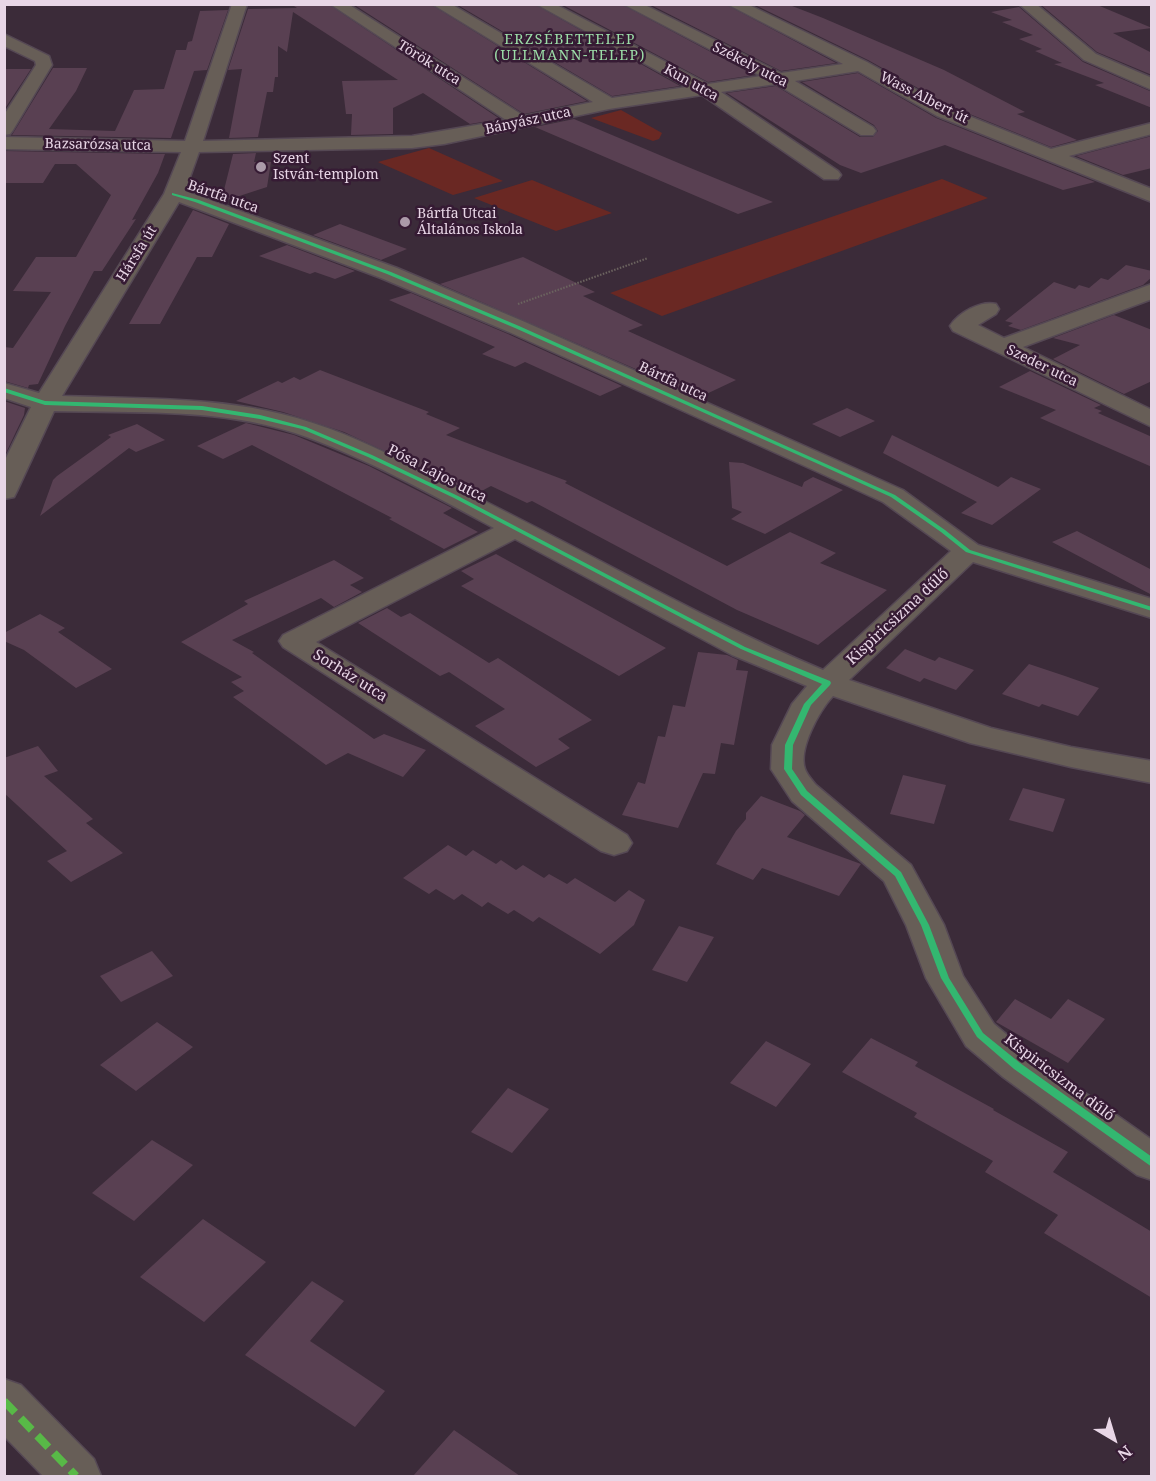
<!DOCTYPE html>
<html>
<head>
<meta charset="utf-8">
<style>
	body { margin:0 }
	#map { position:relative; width:1156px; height:1481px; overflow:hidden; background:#3b2b39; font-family:"Noto Serif",serif }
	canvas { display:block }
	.frame { position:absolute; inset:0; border:6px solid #e8d6e6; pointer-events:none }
	.north { position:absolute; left:1084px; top:1409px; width:60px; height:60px; -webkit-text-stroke:4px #361b34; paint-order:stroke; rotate:142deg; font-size:16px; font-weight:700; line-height:24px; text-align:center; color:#e8d6e6 }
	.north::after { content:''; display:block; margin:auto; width:21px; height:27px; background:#e8d6e6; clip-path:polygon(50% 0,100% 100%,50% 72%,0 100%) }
</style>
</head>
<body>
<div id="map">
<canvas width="1156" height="1481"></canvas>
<div class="frame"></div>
<div class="north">N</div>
</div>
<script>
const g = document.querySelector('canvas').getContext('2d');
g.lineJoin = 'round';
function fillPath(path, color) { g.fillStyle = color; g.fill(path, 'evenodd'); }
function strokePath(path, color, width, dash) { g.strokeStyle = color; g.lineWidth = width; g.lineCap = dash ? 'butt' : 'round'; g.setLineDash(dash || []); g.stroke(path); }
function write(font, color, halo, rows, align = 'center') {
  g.font = font + ' "Noto Serif",serif'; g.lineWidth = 5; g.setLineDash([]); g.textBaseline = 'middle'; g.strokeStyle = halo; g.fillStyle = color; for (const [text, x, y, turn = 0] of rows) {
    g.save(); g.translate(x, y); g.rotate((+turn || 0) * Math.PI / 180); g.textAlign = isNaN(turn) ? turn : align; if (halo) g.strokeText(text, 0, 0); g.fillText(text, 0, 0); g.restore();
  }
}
const green = new Path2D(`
	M621 110 662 133 659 139 653 141 591 118Z
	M429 148 503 181 453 195 378 162Z
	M942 179 988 198 662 316 610 293Z
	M532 180 612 213 556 231 474 198Z`);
const building = new Path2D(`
	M291 4H328L500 119 470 124 423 93 393 108V134L351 135 352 114H346L342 81 398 80 293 12 287 52 278 46V77H275L273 92H267L258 137 229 138 242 69 228 70 248 9 297 8Z
	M353 4H430L587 101 524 114Z
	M456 4H534L680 86 612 96Z
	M561 4H621L754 75 708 82Z
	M649 4H725L836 63 781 71Z
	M753 4H787L823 18 944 70 1025 112 1017 114 1077 140 1051 147 950 106 868 60Z
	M1040 4H1095L1152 28 1113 33 1152 53V75L1097 52Z
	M1019 7 1083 62 1152 92V108L1095 85 1104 83 1054 64 1062 63 1035 51 1042 49 1019 39 1033 35 1002 22 1012 20 991 12Z
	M228 10 207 70 194 71 171 138 12 135 53 68H87L76 91 49 129 115 131 134 90 164 89 176 50H186L188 42 192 41 200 11Z
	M4 69H31L4 110Z
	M858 73 936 118 1095 182 1063 190 945 145 861 173 840 165 727 93 776 86 860 137H873L878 131 874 125 802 82Z
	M574 119 688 167 773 202 738 214 535 127Z
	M1152 136V168L1123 175 1076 156Z
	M4 151 165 154 158 173 132 220 136 219 102 271H94L65 326 38 384 29 385 28 388 4 381V347L13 348 51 292 13 291 36 257H76L111 195 76 164H55L43 183H4Z
	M256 153 254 162H271L267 187 221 202 233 154Z
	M193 210 229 224 212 257H197L160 324H129Z
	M340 224 407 249 381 260 313 235Z
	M287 245 355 271 335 279 315 272 310 274 259 256Z
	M523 257 595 292 583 296 643 325 628 331 736 380 700 397 440 284Z
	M1126 265 1152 271V277L1143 285 1021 330 1008 326 1013 323 1005 321 1054 282 1075 289 1079 285 1089 288 1101 278 1108 280Z
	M411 293 508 334 622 386 600 396 525 362 515 367 482 354 495 347 389 300Z
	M1114 315 1152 330V381L1124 394 1053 359 1080 345 1053 338Z
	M320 370 429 412 426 414 460 428 446 435 567 481 565 483 727 566 790 532 836 553 820 563 887 590 818 645 737 610 532 501 527 503 491 486 476 494 344 432 283 412 236 401 278 381 282 383 294 377 300 380Z
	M1030 371 1101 405 1094 408 1102 411 1098 413 1152 437V467L1040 418 1056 410 999 387Z
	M4 401 25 408 24 415 5 455Z
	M847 408 875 421 840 437 812 424Z
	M246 423 294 435 369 466 452 508 443 513 478 532 444 549 389 519 392 518 252 445 223 459 197 446Z
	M137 424 165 440 136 452 129 448 40 516 53 480 57 476 111 437 108 435Z
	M892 435 998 487 1011 477 1041 489 992 525 961 513 977 502 883 453Z
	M729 462 743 463 802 487 804 482 813 477 843 490 765 534 731 519 742 512 732 508Z
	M1077 531 1152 570V595L1052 542Z
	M496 554 621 623 666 648 619 676 461 586 474 579 461 571Z
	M334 560 364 578 350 585 362 592 334 607 321 598 232 640 254 652 252 653 374 739 384 734 426 750 403 777 348 753 326 765 233 697 244 691 231 682 242 677 181 642 248 604 244 601Z
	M387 608 401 617 410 613 489 663 498 658 592 720 558 739 570 748 536 767 475 726 505 709 449 672 440 676 358 623Z
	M40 614 65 628 58 632 112 669 76 688 24 650 4 641V633Z
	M905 649 935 661 939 657 974 670 956 690 924 678 920 682 886 668Z
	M698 652 727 655 738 660 736 670 748 671 734 745 721 743 715 774 703 773 678 828 622 815 638 782 645 784 658 736 665 737 673 705 685 707Z
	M1029 664 1065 676 1099 688 1078 716 1042 704 1039 707 1002 694Z
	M38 746 58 771 44 776 93 819 86 823 123 853 71 882 47 861 67 851 4 793V758Z
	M903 775 946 785 934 824 890 814Z
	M1023 788 1065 799 1053 832 1009 820Z
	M761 796 800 811 805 815 787 837 861 864 839 896 762 868 753 880 716 864 736 831 746 819V813Z
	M448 845 466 856 473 850 496 864 501 860 516 870 523 865 544 878 549 874 567 884 575 878 615 902 629 890 645 900 634 925 600 954 539 917 533 922 514 910 508 914 488 902 482 907 462 894 454 900 436 889 429 894 403 878Z
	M679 926 714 937 687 982 652 970Z
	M152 951 173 976 121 1002 100 976Z
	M1015 999 1051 1019 1068 999 1105 1019 1068 1063 996 1022Z
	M157 1022 193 1047 136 1091 100 1065Z
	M871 1038 918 1062 915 1066 994 1109 993 1110 1068 1152 1053 1172 1152 1232V1298L1044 1233 1058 1215 985 1172 993 1161 914 1117 917 1113 842 1072Z
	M766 1041 811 1064 776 1107 730 1083Z
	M508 1088 549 1109 512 1153 471 1132Z
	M152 1140 193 1165 134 1221 92 1193Z
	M203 1219 266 1262 204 1322 140 1277Z
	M312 1281 344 1301 310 1341 385 1391 355 1427 245 1355Z
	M454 1430 520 1476H413Z`);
const path = new Path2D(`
	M518 304 648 258`);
const minor = new Path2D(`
	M232 4H247L203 141 412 136 506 120 330 4H348L524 116 593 102 432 4H451L612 98 687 87 536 4H555L708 84 761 76 623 4H643L781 73 843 64 727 4H747L867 62 949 108 1051 149 1152 123V134L1069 156 1152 189V202L937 116 858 71 795 81 873 127 876 131 873 135H861L776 84 721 92 838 171 841 175 838 179H824L702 95 609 109 444 144 412 148 199 152 185 191 397 268 525 322 836 460 903 490 978 545 1152 599V618L973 562 849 680 991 728 1071 747 1152 761V783L1071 767 970 743 833 696C819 711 798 749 805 769 807 775 813 781 816 785L911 865 944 925 963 976 994 1024 1031 1055 1152 1140V1180L1137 1175 1003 1077 966 1046 926 978 906 925 884 881 792 801 771 769 772 745 792 704 807 686 732 655 515 539 316 642 627 835 632 843 627 851 614 855 601 851 283 647 279 641 283 635 494 528C433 495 360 455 295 433 219 408 133 413 54 411L17 491 14 497 4 499V462L31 407 4 398V383L39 393 164 194 181 152 4 149V137L185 141ZM179 202 381 278 509 332 818 472 883 502 951 551 823 670C689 614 565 538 433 476 394 457 354 436 313 423 233 396 145 399 62 396Z
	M1019 4H1036L1096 54 1152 78V90L1084 60Z
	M4 34 49 56 52 65 13 130 10 134 4 135V115L36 65 35 61 4 46Z
	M1152 284V299L1023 347 1152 410V427L953 331 950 326C958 313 981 300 996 304L999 309 996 314 978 325 1004 338Z
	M4 1379 21 1385 94 1459 101 1476H43L4 1436Z`);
const quiet = new Path2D(`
	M4 1401 76 1476`);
const cycleway = new Path2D(`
	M172 193 199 200 391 272 519 326 895 495 945 530 970 550 1152 607V611L966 552 941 532 891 497 825 467 515 328 387 274 195 202 172 195Z
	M4 388 45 401 202 406 260 415 306 427 372 455 458 496 745 647 830 681 831 683 830 685 811 705 793 745 792 769 807 791 901 872 929 925 949 978 983 1033 1020 1063 1152 1157V1167L1014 1069 977 1037 941 978 921 925 895 876 801 795 784 769 785 745 804 704 822 684 741 649 454 498 368 457 302 429 260 419 202 410 45 405 4 392Z`);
const markers = [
	[261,167,6,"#ab9aa9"],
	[405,222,6,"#ab9aa9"]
];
const farNeighbourhoodnames = [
	["ERZSÉBETTELEP",570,40],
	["(ULLMANN-TELEP)",570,56]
];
const farStreetnames = [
	["Török utca",429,63,32],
	["Székely utca",750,65,27],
	["Kun utca",691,83,29],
	["Wass Albert út",924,98,27],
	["Bányász utca",528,121,-12],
	["Bazsarózsa utca",98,145,1],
	["Bártfa utca",223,197,19],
	["Hársfa út",137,254,-58],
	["Szeder utca",1042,366,26],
	["Bártfa utca",673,382,25]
];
const farPoinames = [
	["Szent",273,159],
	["István-templom",273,175],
	["Bártfa Utcai",417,214],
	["Általános Iskola",417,230]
];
const streetNames = [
	["Pósa Lajos utca",437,474,27],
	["Kispiricsizma dűlő",898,617,-43],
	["Sorház utca",350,676,32],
	["Kispiricsizma dűlő",1059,1078,37]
];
fillPath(green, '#6a2823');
fillPath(building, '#594052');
strokePath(minor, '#554854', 3);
strokePath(path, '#6b635f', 2, [1.5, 1.5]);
fillPath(minor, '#675e57');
strokePath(quiet, '#58b947', 8, [16, 8]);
fillPath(cycleway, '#33b770');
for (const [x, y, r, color] of markers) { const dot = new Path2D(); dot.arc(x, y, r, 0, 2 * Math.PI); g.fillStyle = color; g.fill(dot); strokePath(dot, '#361b34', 2); }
g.letterSpacing = '1.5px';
write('14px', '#9cdea8', '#361b34', farNeighbourhoodnames);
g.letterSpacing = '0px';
write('14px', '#e8d6e6', '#361b34', farStreetnames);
write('14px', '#e8d6e6', '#361b34', farPoinames, 'left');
write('15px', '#e8d6e6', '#361b34', streetNames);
</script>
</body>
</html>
